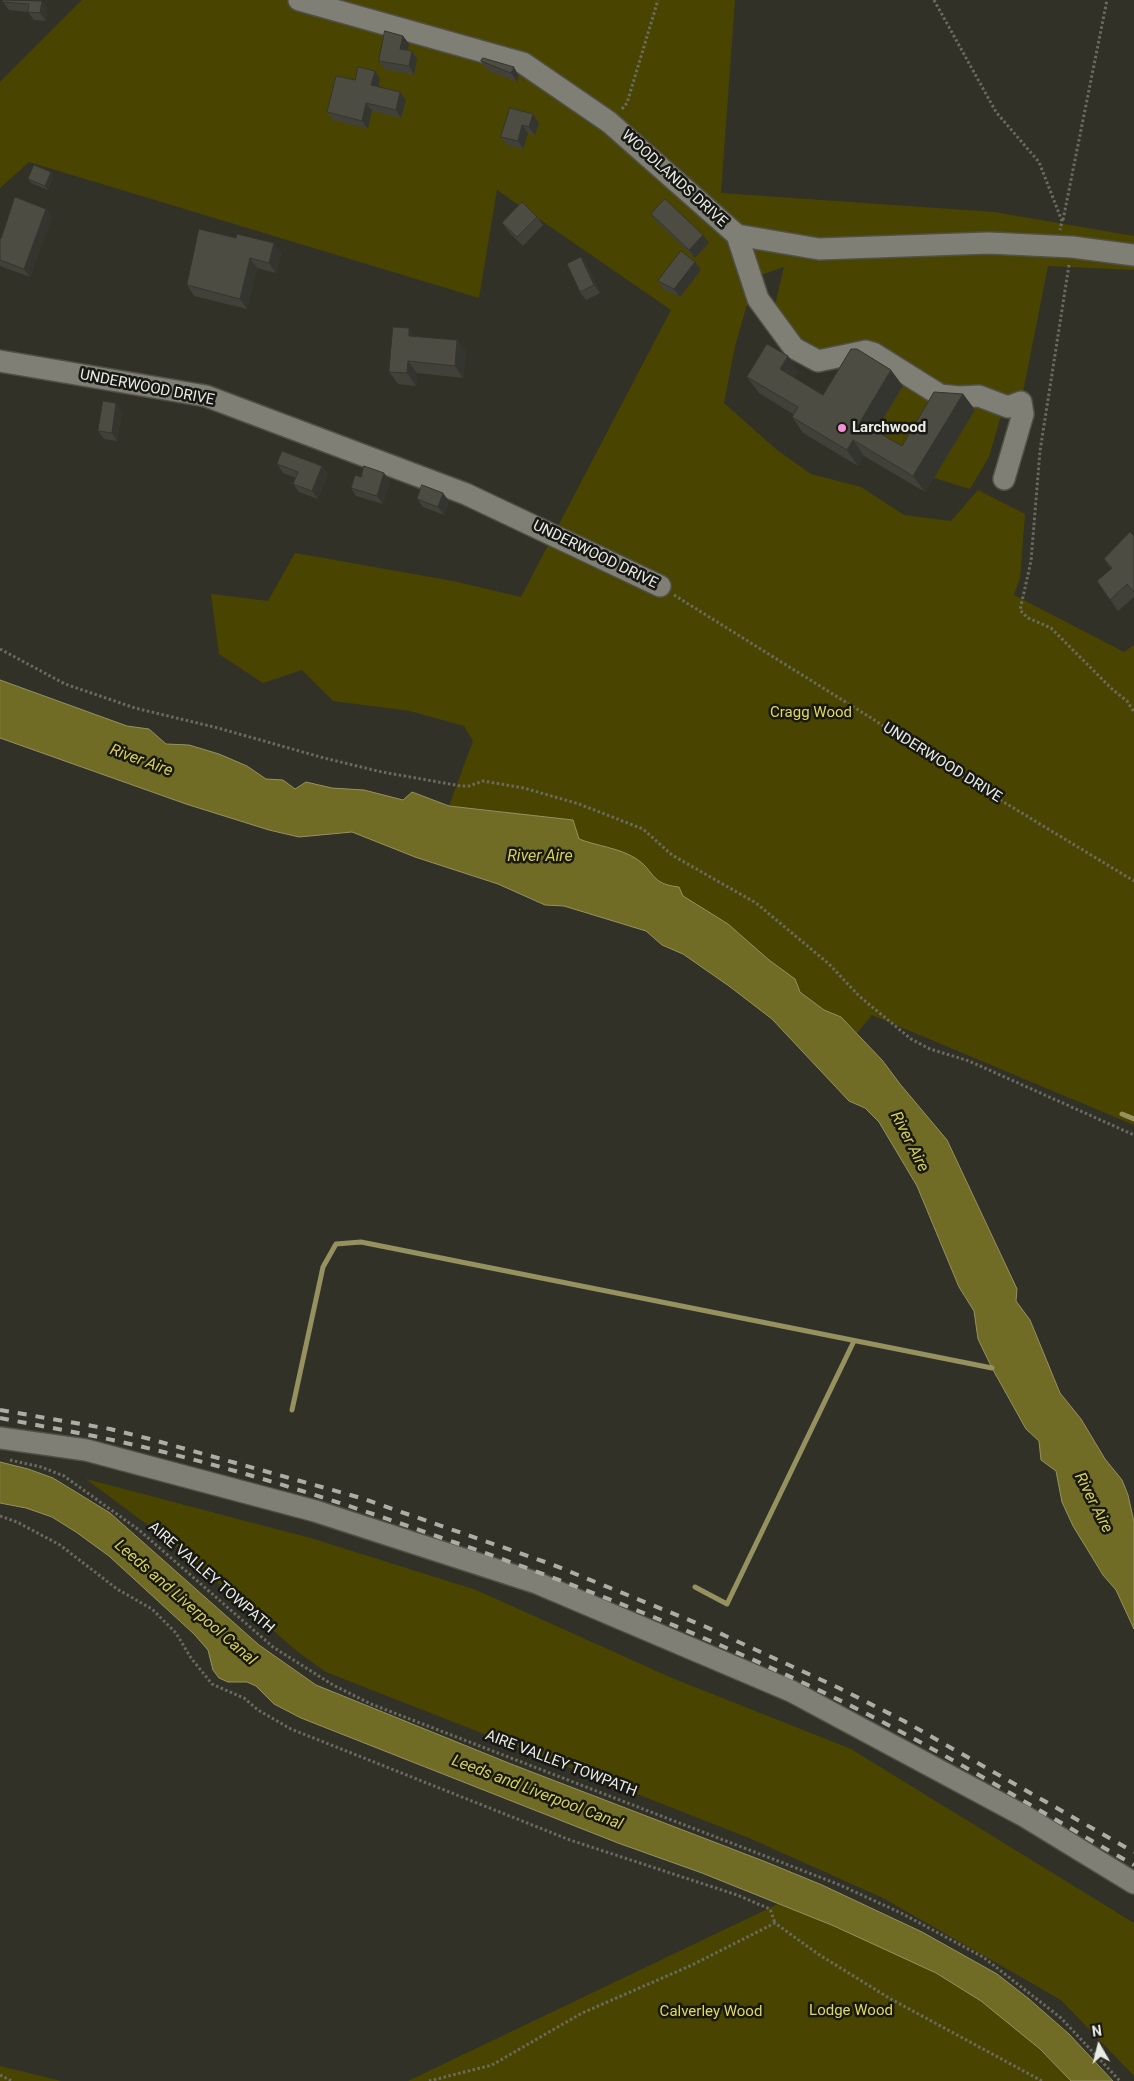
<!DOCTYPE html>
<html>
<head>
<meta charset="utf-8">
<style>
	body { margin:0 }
	#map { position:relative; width:1134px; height:2081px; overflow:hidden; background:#313128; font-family:Roboto,sans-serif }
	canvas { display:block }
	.north { position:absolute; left:1074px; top:2021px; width:50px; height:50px; -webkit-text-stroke:4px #181814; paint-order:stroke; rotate:352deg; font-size:14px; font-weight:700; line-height:20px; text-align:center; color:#ebebe5 }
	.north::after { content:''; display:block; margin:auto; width:18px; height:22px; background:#ebebe5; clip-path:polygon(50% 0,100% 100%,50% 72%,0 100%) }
</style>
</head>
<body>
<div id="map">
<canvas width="1134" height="2081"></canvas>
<div class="north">N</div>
</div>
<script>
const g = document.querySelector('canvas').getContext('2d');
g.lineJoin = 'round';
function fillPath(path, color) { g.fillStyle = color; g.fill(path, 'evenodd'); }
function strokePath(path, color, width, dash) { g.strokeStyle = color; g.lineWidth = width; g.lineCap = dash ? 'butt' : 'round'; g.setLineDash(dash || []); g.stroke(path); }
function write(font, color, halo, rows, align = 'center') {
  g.font = font + ' Roboto,sans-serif'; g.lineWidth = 5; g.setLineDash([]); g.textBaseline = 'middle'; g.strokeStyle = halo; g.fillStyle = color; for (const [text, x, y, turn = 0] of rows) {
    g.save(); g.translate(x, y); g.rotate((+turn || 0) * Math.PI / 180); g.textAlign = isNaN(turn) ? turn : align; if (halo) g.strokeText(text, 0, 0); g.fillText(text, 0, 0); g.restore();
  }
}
const green = new Path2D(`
	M82 0H735L721 193 994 212 1134 236V270L1048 266 1023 392 1005 402 989 457 970 489 934 478 974 410 913 463 871 438 907 378 919 368 878 346 833 353 809 347 774 309 784 267 755 277 735 346 724 403 777 450 811 474 861 487 904 515 951 521 978 490 1025 514 1020 578 1014 595 1124 652 1134 645V1125L872 1015 857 1033 841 1017 824 1010 800 991 795 979 769 960 728 924 683 896 679 887 666 886 654 879 646 870 593 844 502 811 449 806 473 741 464 726 410 711 333 701 302 670 263 683 219 654 211 594 268 601 295 553 453 581 521 597 671 310 497 190 479 298 29 162 0 188V82Z
	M86 1479 314 1539 476 1590 672 1678 851 1749 1134 1923V2076L1061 2000 883 1898 749 1838 326 1672 298 1652 173 1544Z
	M778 1904C847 1931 919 1959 980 2001 1014 2023 1043 2052 1071 2081H408Z
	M0 2066 61 2081H0Z`);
const water = new Path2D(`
	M0 680 127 726 149 729 166 744 189 745 219 754 247 766 266 779 283 780 295 789 306 782 332 788 364 790 403 800 412 792 449 806 573 820 579 839C597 846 619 848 635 858 655 870 649 884 679 887L683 896 728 924 769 960 795 979 800 992 824 1010 841 1017 882 1060 900 1084 947 1140 1017 1289 1016 1301 1030 1320 1060 1393 1081 1419 1105 1459 1122 1480 1128 1495 1134 1522V1629L1116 1590 1103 1575 1073 1526 1062 1502 1056 1471 1041 1460 1039 1441 1026 1429 992 1368 978 1339 974 1311 959 1287 917 1186 879 1122 865 1108 849 1101 772 1019 729 986 683 954 662 945 646 931 564 906 545 905 498 884 415 857 352 832 299 837 269 830 186 804 0 738Z
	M0 1462 28 1469 53 1478 110 1513 259 1645 316 1685 511 1764 766 1862 822 1885 922 1932 997 1974 1029 1999 1069 2034 1113 2081H1071L1040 2049 981 2001 936 1973 834 1926 702 1873 618 1843 301 1718 274 1704 256 1686 247 1682H228L219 1678 213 1670 208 1650 194 1634 109 1556 76 1532 52 1517 26 1508 0 1503Z`);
const stream = new Path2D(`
	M1122 1114 1134 1119
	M292 1410 323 1267 336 1244 361 1242 992 1368
	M695 1587 727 1604 854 1341`);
const path = new Path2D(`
	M934 0 996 112 1039 162 1062 221 1060 230
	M622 109 627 103 658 0
	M1063 220 1107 0
	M1069 265 1040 451 1031 561 1020 610 1028 618 1051 628 1112 689 1127 701 1134 712
	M674 595 868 716 959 775 1134 881
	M0 649 65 684 135 708 218 728 324 758 382 772 461 786H469L483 781 524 788 579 804 643 829 672 855 756 903 829 964 859 996 911 1039 930 1049 969 1061 1134 1135
	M10 1460 41 1467 64 1476 139 1530 273 1647 333 1685 371 1704 840 1885 901 1913 983 1957 1061 2018 1120 2081
	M0 1516 17 1522 60 1545 117 1589 152 1609 176 1633 191 1658 212 1684 244 1698 258 1710 291 1729 570 1840 737 1895 770 1909 775 1923
	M0 2075 12 2081
	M429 2081 492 2065 582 2013 692 1965 775 1923 818 1954 889 1998 1042 2081`);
const minor = new Path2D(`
	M299 0 523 63 609 122 737 235 819 249 989 243 1072 247 1134 255
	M737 235 758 299 794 348 818 361 866 351 873 353 940 395 959 397 979 396 1008 407 1021 402 1023 414 1004 479
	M0 361 206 396 466 494 660 586
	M0 1438 86 1450 315 1511 537 1583 791 1691 1026 1817 1134 1883`);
const rail = new Path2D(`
	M0 1410 110 1429 150 1439 361 1498 551 1564 704 1626 839 1688 904 1721 1134 1852
	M0 1418C46 1427 93 1435 139 1446 241 1470 341 1502 439 1537 574 1583 705 1635 833 1697 936 1747 1034 1808 1134 1865`);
const wall = new Path2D(`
	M42 1 47 9 46 21 34 20 28 12 9 10 3 2Z
	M403 36 409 44 407 50 412 51 417 59 414 75 384 69 379 61Z
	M481 61 519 76 517 82 487 70Z
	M375 71 380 79 378 87 406 100 401 118 372 111 368 129 333 120 327 112 355 80Z
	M510 108 539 123 535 135 528 133 523 149 507 145 501 137Z
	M51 172 53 176 48 190 31 183 28 179Z
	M46 209 52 217 30 277 0 266V238Z
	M651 214 709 243 695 258 657 222Z
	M537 217 543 225 523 246 508 231 502 223Z
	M236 238 274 243 281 253 276 273 257 268 247 309 194 296 187 285Z
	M581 257 587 265 600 293 586 300 580 292Z
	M695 262 701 270 680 297 664 290 658 281Z
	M415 337 457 340 466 352 463 378 417 373 416 386 398 384 389 372Z
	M799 372 795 378 823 395 903 386 876 431 902 446 963 394 975 410 925 492 864 456 858 466 803 433 792 417 793 414 759 393 747 377Z
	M122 411 117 441 104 439 98 431Z
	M277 464 322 466 328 474 318 499 299 492 293 484 296 478 283 473Z
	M390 481 383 504 356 496 351 488Z
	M417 499 449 501 444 515 423 507Z
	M1134 536V597L1118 611 1097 581 1111 569 1104 559Z`);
const shadedWall = new Path2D(`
	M42 1 47 9 46 21 40 13Z
	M403 36 409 44 406 57 400 49Z
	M412 51 417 59 414 75 409 66Z
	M514 67 519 76 517 82 511 73Z
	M375 71 380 79 377 93 371 85Z
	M400 92 406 100 401 118 396 110Z
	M366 103 372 111 368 129 362 121Z
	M533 114 539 123 535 135 529 127Z
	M522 125 528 133 523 149 518 141Z
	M51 172 53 176 48 190 45 186Z
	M46 209 52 217 30 277 24 269Z
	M703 235 709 243 695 258 689 250Z
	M274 243 281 253 276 273 269 263Z
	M581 257 587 265 600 293 594 285Z
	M250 258 257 268 247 309 240 299Z
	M695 262 701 270 680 297 674 289Z
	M409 328 418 340 409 336Z
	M457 340 466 352 463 378 455 366Z
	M788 356 799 372 791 385 780 369Z
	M408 361 417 373 416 386 407 373Z
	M891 370 903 386 871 438 860 422Z
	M963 394 975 410 925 492 913 476Z
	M116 403 122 411 117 441 112 433Z
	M853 440 864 456 858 466 847 450Z
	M322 466 328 474 318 499 312 491Z
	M384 473 390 481 383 504 377 496Z
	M443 493 449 501 444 515 438 507Z`);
const building = new Path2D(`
	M3 0 42 1 40 13 28 12 29 4 3 2Z
	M385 31 403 36 400 49 412 51 409 66 379 61Z
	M483 58 514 67 511 73 481 61Z
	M358 67 375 71 371 85 400 92 396 110 366 103 362 121 327 112 336 76 355 80Z
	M510 108 533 114 529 127 522 125 518 141 501 137Z
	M34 165 51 172 45 186 28 179Z
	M15 197 46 209 24 269 0 260V238H1Z
	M665 199 703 235 689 250 651 214Z
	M522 202 537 217 517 237 502 223Z
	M199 229 236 238 237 234 274 243 269 263 250 258 240 299 187 285Z
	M681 251 695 262 674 289 658 281Z
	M581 257 594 285 580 292 567 264Z
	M393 327 409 328V336L457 340 455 366 408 361 407 373 389 372Z
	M767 344 788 356 780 369 823 395 851 349H857L891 370 860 422 902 446 934 392 963 394 913 476 853 440 847 450 792 417 798 407 747 377Z
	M103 401 116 403 112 433 98 431Z
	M282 451 322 466 312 491 293 484 298 472 277 464Z
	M364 466 384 473 377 496 351 488 355 475 361 477Z
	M422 485 443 493 438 507 417 499Z
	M1130 532 1134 536V592L1127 584 1110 600 1097 581 1112 568 1104 559Z`);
const markers = [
	[842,428,5,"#f391d6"]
];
const streetNames = [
	["WOODLANDS DRIVE",674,179,42],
	["UNDERWOOD DRIVE",147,388,11],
	["UNDERWOOD DRIVE",595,555,26],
	["UNDERWOOD DRIVE",942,763,32],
	["AIRE VALLEY TOWPATH",211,1578,41],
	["AIRE VALLEY TOWPATH",561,1764,21]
];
const poiNames = [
	["Larchwood",852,428]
];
const parkNames = [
	["Cragg Wood",811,713],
	["Lodge Wood",851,2011],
	["Calverley Wood",711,2012]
];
const waterNames = [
	["River Aire",141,761,20],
	["River Aire",540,857],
	["River Aire",909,1142,63],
	["River Aire",1093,1503,63],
	["Leeds and Liverpool Canal",185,1603,41],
	["Leeds and Liverpool Canal",537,1793,21]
];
fillPath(green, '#494500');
fillPath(water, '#706c26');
strokePath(water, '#95925f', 1);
strokePath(stream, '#95925f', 5);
strokePath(minor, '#505047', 24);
strokePath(path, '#6a6a62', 3, [2.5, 2.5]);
strokePath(minor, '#7f7f75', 21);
strokePath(rail, '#adada6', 4, [9, 9]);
fillPath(wall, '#41413a');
fillPath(shadedWall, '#35352f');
fillPath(building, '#4c4c43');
strokePath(building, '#35352f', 1);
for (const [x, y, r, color] of markers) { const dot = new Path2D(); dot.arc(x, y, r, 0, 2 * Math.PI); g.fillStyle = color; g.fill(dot); strokePath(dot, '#181814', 2); }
write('15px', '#ebebe5', '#181814', streetNames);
write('bold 15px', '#ebebe5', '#181814', poiNames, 'left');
write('15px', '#e1d95e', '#181814', parkNames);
write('italic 16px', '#d8d055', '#181814', waterNames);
</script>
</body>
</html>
